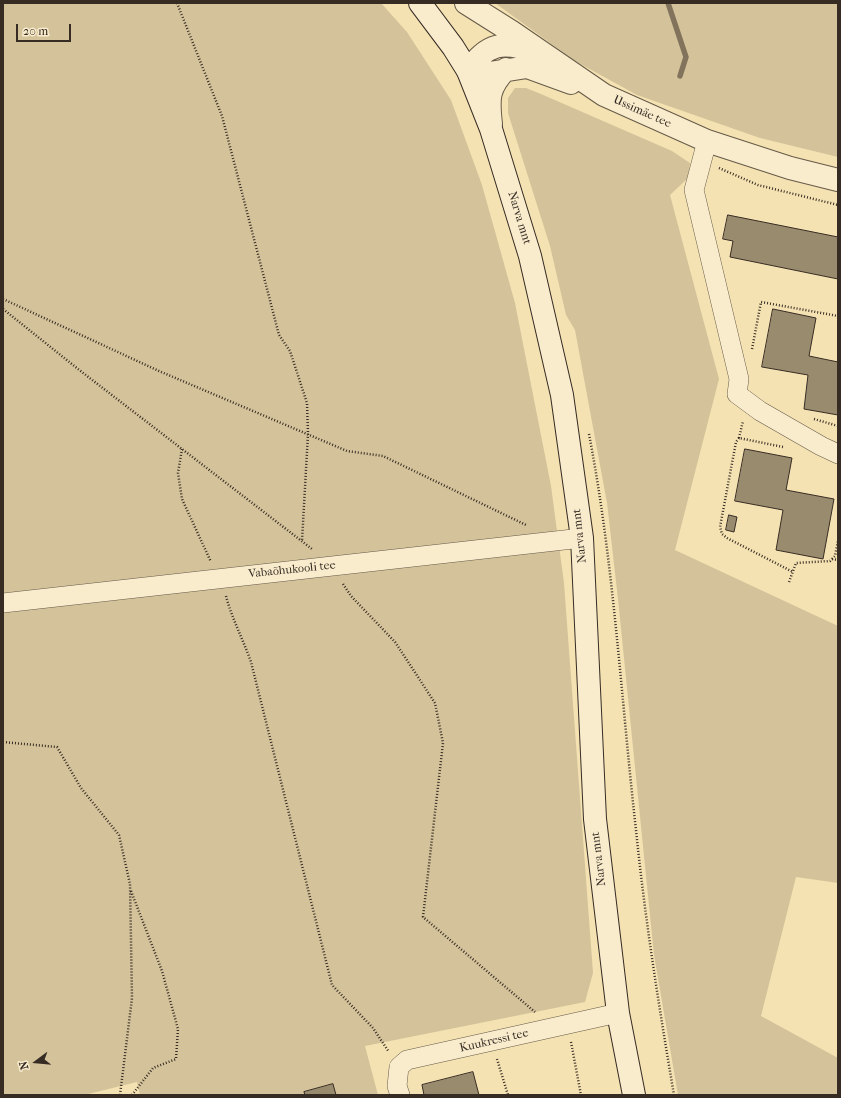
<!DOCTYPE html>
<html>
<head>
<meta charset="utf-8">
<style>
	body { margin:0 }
	#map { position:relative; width:841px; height:1098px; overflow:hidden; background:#f4e2b2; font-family:"IM FELL French Canon",serif }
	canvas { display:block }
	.frame { position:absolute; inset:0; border:4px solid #372c24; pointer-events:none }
	.north { position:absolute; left:16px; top:1042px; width:40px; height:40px; -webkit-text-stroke:3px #f8eccd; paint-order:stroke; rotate:254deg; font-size:11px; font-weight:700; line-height:16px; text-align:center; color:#372c24 }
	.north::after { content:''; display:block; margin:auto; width:14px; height:18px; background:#372c24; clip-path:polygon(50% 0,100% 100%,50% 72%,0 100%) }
	.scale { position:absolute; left:16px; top:24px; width:55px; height:18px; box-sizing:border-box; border:2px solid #372c24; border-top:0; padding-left:5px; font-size:12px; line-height:14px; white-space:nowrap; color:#372c24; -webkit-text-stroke:3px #f8eccd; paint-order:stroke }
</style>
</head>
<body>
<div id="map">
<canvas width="841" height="1098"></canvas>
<div class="frame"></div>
<div class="north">N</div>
<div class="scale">20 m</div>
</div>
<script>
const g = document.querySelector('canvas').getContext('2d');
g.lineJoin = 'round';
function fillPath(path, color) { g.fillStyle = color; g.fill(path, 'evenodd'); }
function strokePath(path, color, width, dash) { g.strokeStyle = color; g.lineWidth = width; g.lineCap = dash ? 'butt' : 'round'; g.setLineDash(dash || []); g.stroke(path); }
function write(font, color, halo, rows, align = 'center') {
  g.font = font + ' "IM FELL French Canon",serif'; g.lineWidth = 4; g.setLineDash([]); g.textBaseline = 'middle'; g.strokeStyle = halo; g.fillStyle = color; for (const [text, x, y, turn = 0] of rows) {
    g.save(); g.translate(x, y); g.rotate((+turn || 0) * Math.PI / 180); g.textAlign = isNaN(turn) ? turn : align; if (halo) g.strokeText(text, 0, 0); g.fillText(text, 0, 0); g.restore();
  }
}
const green = new Path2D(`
	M3 3H381L407 32 451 100 482 185 515 303 551 486 564 583 593 973 585 1002 365 1046 378 1095H140L137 1082 84 1095H3Z
	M495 3H838V157L760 138 637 95 575 61Z
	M515 88H526L541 94 672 151 690 163 688 178 670 195 719 379 675 550 838 626V883L796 877 761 1016 838 1058V1095H678L654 955 618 599 607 503 575 330 566 315 550 246 508 113V98Z`);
const stream = new Path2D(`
	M668 3 686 57 680 76`);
const building = new Path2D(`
	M728 215 838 237V279L730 257 733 241 723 239Z
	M773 309 816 318 809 356 838 362V415L804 409 808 375 762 367Z
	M745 449 792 458 786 490 834 499 823 559 776 550 783 510 735 501Z
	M729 515 737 517 734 532 726 530Z
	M473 1072 479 1095H424L422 1085Z
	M333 1084 336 1095H305L304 1092Z`);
const path = new Path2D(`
	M177 3 222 116 279 335 290 351 307 403 308 434 302 541
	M719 168 758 185 838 205
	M3 299 159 371 347 451 383 456 526 525
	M3 309 78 369 312 549
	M752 349 761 302 838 316
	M814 419 838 426
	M589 434C614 564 621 698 636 830 645 919 659 1007 674 1095
	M739 438 743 421
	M783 447 739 438 736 442 720 527 722 534 727 538 793 572
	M182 449 178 473 182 499 211 562
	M832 559 838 560
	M789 582 796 563 830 561 835 556 838 541
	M343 584 351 596 395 642 435 703 443 743 423 917 535 1012
	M226 596C232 619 243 639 251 662L332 985 373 1028 389 1052
	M3 742 57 747 81 788 119 835 130 884 132 998 120 1095
	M131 891 162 971 178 1029 176 1059 153 1068 132 1095
	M571 1042 581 1095
	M497 1059 508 1095`);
const minor = new Path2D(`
	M707 141 694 190 739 379 737 394 760 411 821 446 838 454
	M3 603 582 538
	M400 1095 397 1086 399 1067 407 1060 618 1013`);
const tertiary = new Path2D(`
	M466 3 512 32 604 95 707 141 790 168 838 180
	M534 51C502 41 487 43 468 71L483 74 527 67 571 83
	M491 124C488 98 488 88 506 69`);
const secondary = new Path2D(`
	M420 3 453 47 468 71 491 129 530 256 562 395 582 538 595 819 618 1013 634 1095`);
const streetNames = [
	["Ussimäe tee",642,112,24],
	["Narva mnt",519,218,73],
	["Narva mnt",580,536,-96],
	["Vabaõhukooli tee",292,570,-6],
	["Narva mnt",599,859,-97],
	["Kuukressi tee",494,1041,-13]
];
fillPath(green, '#d4c39a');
strokePath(stream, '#82745c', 5.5);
fillPath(building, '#998b6e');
strokePath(building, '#372c24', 1);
strokePath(minor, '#665a48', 20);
strokePath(tertiary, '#665a48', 24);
strokePath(secondary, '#372c24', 24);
strokePath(path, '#372c24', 2.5, [1, 2]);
strokePath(minor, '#f8eccd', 19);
strokePath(tertiary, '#f8eccd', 22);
strokePath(secondary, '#f8eccd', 22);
write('12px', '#372c24', '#f8eccd', streetNames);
</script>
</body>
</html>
